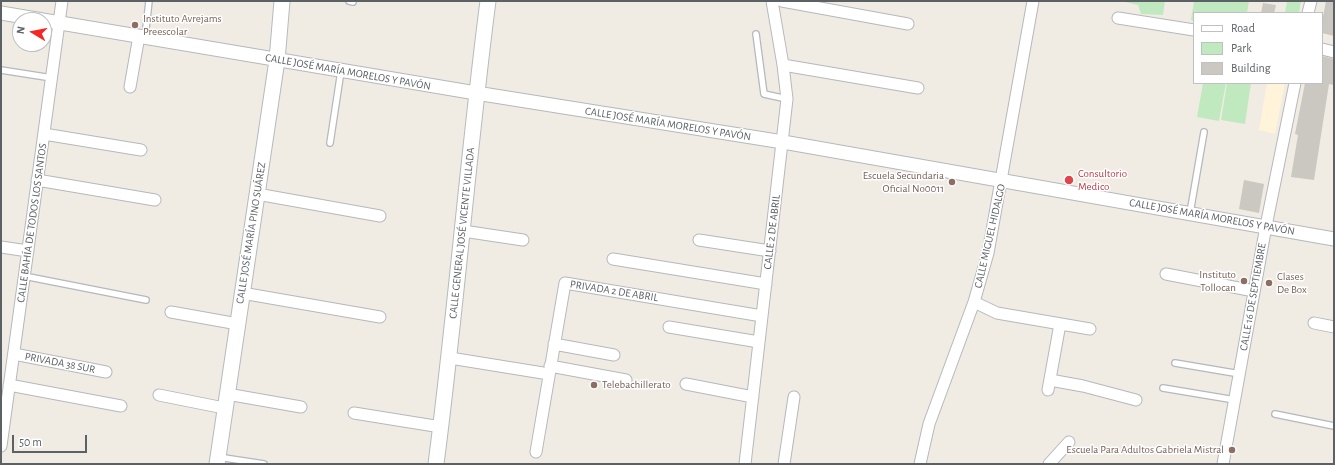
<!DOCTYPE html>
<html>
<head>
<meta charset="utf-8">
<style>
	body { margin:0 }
	#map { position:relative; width:1335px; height:465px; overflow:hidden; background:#f0ece4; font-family:"Alegreya Sans",sans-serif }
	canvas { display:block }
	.frame { position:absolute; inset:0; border:2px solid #5c6166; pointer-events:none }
	.legend { position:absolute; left:1193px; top:12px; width:130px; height:72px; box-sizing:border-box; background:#fff; border:1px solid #bec0c2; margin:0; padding:5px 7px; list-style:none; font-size:12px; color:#5c6166 }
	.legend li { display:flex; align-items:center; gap:8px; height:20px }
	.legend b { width:20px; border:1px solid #bec0c2 }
	.north { position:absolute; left:12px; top:12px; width:40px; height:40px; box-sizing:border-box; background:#fff; border:1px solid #bec0c2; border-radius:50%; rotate:280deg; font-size:11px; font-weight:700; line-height:16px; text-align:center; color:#5c6166 }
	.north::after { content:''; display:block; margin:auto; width:14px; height:18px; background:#f72523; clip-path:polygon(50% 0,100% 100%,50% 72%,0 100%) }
	.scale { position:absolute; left:12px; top:435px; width:75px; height:18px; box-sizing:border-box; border:2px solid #5c6166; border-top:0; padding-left:5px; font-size:12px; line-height:14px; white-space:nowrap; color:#5c6166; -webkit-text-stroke:3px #fff; paint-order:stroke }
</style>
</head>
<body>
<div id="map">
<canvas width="1335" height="465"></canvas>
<div class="frame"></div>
<ul class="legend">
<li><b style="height:5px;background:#fff"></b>Road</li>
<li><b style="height:11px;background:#c1e9bf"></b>Park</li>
<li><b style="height:11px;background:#cbc7c1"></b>Building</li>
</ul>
<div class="north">N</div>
<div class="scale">50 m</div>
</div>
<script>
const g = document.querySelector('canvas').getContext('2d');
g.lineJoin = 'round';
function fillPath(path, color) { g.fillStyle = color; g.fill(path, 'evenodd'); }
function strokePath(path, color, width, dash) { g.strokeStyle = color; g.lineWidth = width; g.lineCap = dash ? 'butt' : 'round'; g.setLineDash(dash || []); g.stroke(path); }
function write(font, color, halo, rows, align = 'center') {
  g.font = font + ' "Alegreya Sans",sans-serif'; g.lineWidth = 3; g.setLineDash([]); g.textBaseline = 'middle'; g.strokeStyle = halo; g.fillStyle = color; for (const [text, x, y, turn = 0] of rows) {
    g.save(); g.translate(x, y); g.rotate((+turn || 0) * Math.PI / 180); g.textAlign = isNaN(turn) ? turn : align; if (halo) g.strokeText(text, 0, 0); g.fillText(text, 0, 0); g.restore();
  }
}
const commercial = new Path2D(`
	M1267 83H1285L1275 134 1259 130Z`);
const green = new Path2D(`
	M1121 1H1165L1163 15 1141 14 1138 5Z
	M1194 1H1249L1247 13H1194V21L1191 20Z
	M1287 1H1301L1299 13H1285Z
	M1203 83H1226L1219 121 1197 117Z
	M1227 83H1251L1245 124 1221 120Z`);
const building = new Path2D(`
	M1326 1H1334V36L1322 33V22Z
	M1263 3 1276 5 1274 13H1261Z
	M1322 56 1334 59V85L1329 84 1314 180 1291 177 1298 135 1295 134 1305 83H1322Z
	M1244 180 1264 184 1259 213 1239 209Z`);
const service = new Path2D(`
	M349 1 353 2
	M756 34 764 94 787 99
	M145 37 149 1
	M1 70 52 78
	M330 143 341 71
	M1190 213 1204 132
	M24 276 146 300
	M1175 363 1240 374
	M1163 388 1235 400
	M1275 414 1334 426
	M218 457 264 464`);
const minor = new Path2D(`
	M782 1 908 24
	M1308 13 1311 1
	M1118 18 1194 30
	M1322 49 1334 52
	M783 65 918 88
	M130 87 139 36
	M44 134 141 150
	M37 180 155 200
	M257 194 380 216
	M463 231 523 240
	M699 240 770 251
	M1 247 28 251
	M613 259 766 284
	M1166 274 1254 291
	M242 293 380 317
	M974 302 997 313 1090 329
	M171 312 238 324
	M1314 323 1334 327
	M669 327 759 342
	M554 344 614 355
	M14 354 106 372
	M450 358 549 374
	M550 366 626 380
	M1050 380 1083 386 1136 400
	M686 384 753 397
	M9 385 121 406
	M1048 390 1060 324
	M227 394 301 407
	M159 395 224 408
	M354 413 441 427
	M1 446 62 1
	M536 452 565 283 762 316
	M745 464 787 99 783 65 772 1
	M784 464 794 397
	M920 464 929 424 974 302 988 253 1033 1
	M1049 464 1069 442
	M1223 464 1266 226 1295 83`);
const tertiary = new Path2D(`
	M1 13 476 93 783 142 1334 239`);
const secondary = new Path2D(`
	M217 464 277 60 282 1
	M436 464C456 310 468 155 488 1`);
const markers = [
	[135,25,4,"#8d6e63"],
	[1069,180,5,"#e0444e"],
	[952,182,4,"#8d6e63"],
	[1244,281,4,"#8d6e63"],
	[1269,283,4,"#8d6e63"],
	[594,385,4,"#8d6e63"],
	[1232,450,4,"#8d6e63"]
];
const educationNames = [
	["Instituto Avrejams",143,19],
	["Preescolar",143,32],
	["Escuela Secundaria",944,176,"right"],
	["Oficial No0011",944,189,"right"],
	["Instituto",1236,275,"right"],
	["Tollocan",1236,288,"right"],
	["Clases",1277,277],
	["De Box",1277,290],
	["Telebachillerato",602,385],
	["Escuela Para Adultos Gabriela Mistral",1224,450,"right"]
];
const streetNames = [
	["CALLE JOSÉ MARÍA MORELOS Y PAVÓN",348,72,10],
	["CALLE JOSÉ MARÍA MORELOS Y PAVÓN",668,124,9],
	["CALLE JOSÉ MARÍA MORELOS Y PAVÓN",1212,217,10],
	["CALLE BAHÍA DE TODOS LOS SANTOS",32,223,-82],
	["CALLE 2 DE ABRIL",772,232,-83],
	["CALLE JOSÉ MARÍA PINO SUÁREZ",251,233,-81],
	["CALLE GENERAL JOSÉ VICENTE VILLADA",462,233,-84],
	["CALLE MIGUEL HIDALGO",990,236,-77],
	["PRIVADA 2 DE ABRIL",614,291,9],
	["CALLE 16 DE SEPTIEMBRE",1253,297,-80],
	["PRIVADA 38 SUR",60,363,11]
];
const healthNames = [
	["Consultorio",1078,174],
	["Medico",1078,187]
];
fillPath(commercial, '#fff4da');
fillPath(green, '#c1e9bf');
fillPath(building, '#cbc7c1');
strokePath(service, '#b5b8bc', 8);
strokePath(minor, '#b5b8bc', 13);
strokePath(tertiary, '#b5b8bc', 15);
strokePath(secondary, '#b6babf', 17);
strokePath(service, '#fff', 5.5);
strokePath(minor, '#fff', 11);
strokePath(tertiary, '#fff', 13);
strokePath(secondary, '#fff', 15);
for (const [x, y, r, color] of markers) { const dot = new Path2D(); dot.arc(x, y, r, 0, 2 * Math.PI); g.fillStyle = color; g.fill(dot); strokePath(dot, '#fff', 1.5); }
write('11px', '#785e54', '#fff', educationNames, 'left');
write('11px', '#5c6166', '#fff', streetNames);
write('11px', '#be3a42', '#fff', healthNames, 'left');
</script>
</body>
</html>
